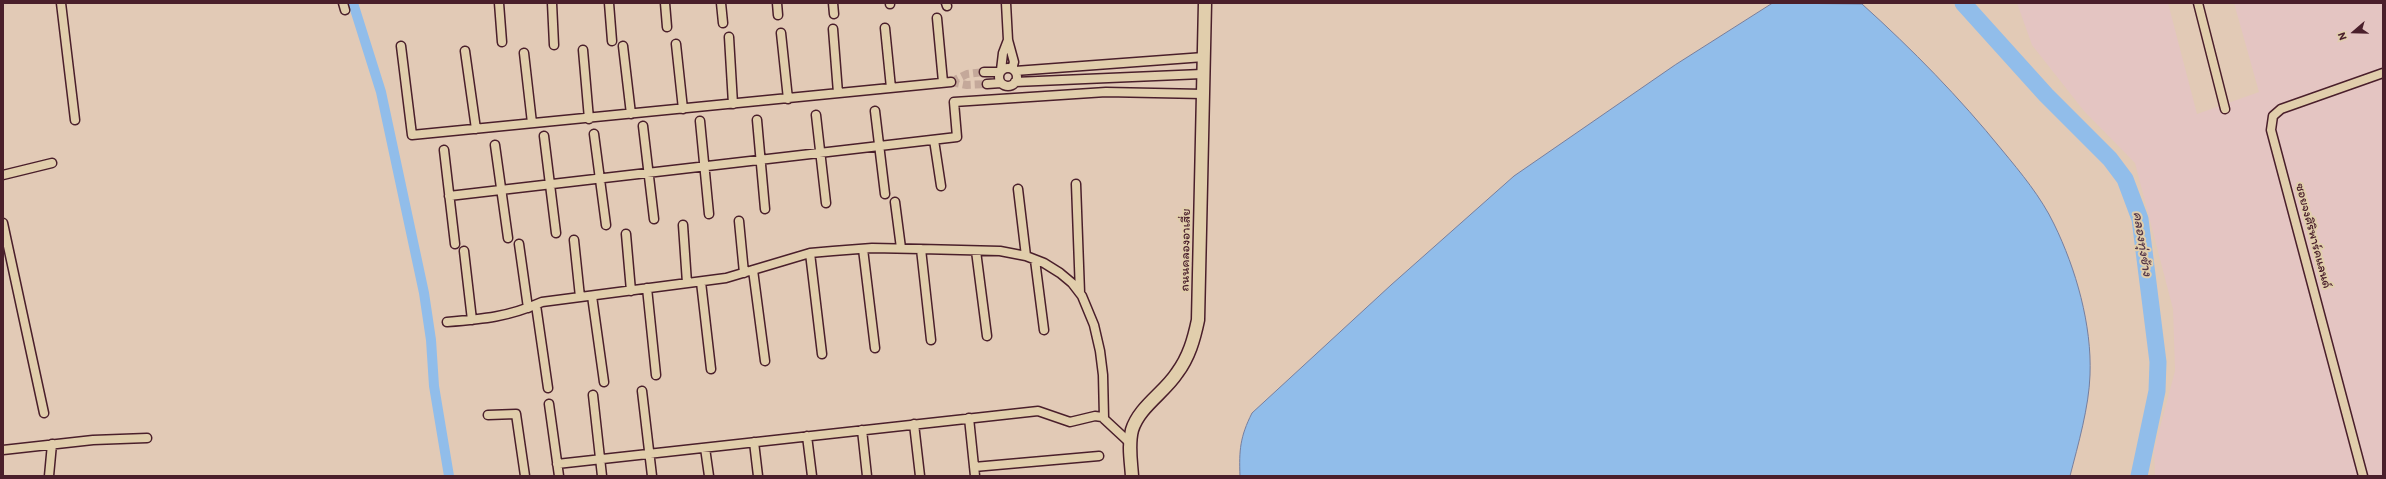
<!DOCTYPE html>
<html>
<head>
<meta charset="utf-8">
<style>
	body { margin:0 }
	#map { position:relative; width:2386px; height:479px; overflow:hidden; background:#e2cab6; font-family:Itim,sans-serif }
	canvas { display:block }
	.frame { position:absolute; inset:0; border:4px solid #4a1f2b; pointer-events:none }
	.north { position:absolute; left:2334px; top:12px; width:40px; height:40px; -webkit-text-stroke:3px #e1ceac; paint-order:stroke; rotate:250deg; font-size:11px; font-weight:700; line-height:16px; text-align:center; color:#4a1f2b }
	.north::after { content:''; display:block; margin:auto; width:14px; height:18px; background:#4a1f2b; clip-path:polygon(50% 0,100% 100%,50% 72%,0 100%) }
</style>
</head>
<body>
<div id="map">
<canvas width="2386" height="479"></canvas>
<div class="frame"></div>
<div class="north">N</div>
</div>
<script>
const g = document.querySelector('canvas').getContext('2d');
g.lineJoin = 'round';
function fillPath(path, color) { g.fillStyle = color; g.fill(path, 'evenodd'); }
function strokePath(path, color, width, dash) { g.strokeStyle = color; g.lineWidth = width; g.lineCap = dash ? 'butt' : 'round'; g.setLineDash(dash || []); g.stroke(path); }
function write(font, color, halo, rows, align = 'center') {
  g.font = font + ' Itim,"Playpen Sans Thai",sans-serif'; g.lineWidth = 4; g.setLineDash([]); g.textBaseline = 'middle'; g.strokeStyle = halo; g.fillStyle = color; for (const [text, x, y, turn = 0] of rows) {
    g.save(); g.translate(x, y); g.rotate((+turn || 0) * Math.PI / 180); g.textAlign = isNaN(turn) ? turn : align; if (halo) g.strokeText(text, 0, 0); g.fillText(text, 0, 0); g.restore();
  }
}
const built = new Path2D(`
	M2017 3H2168L2197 114 2259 92 2234 3H2383V476H2155L2154 450 2175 371 2173 309 2135 163 2084 111 2032 45Z`);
const water = new Path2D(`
	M1773 3 1862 4C1913 50 1959 97 2002 150 2021 173 2041 197 2054 224 2076 269 2092 325 2090 375 2089 407 2078 445 2070 476H1240C1239 450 1240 437 1252 413L1391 285 1514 176 1675 65Z`);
const canal = new Path2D(`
	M353 3 381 92 424 293 431 340 434 386 449 476`);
const river = new Path2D(`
	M1963 3 2046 95 2110 159 2125 179 2140 219 2158 362 2157 391 2139 476`);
const streetTunnel = new Path2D(`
	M951 82 967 85 987 84
	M951 82 967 74 984 72`);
const street = new Path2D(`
	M61 3 75 120
	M343 3 345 10
	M499 3 502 42
	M552 3 554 45
	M609 3 612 41
	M665 3 667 27
	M721 3 723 23
	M777 3 778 15
	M833 3 834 14
	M890 3V4
	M946 3 947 6
	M1006 3 1008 40 1014 62 1012 69
	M2198 3 2225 109
	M937 18 943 82
	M885 28 891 88
	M833 29 838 93
	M781 33 788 99
	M729 37 733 104
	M676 44 683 109
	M401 46 412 135 951 82
	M623 46 631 114
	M583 50 589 119
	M465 51 476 129
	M524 53 532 123
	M999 77a9 9 0 1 1 18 0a9 9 0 1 1-18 0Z
	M1001 70 1003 53 1008 40
	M1015 71 1204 57
	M984 72H1000
	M1015 82 1202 74
	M987 84 1001 83
	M875 111 885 194
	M816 115 826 203
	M757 120 765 209
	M700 121 709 214
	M643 126 654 219
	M594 134 606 225
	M544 136 556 233
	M934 140 941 186
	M495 145 508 238
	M444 150 455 244
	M3 175 52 163
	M1076 184 1080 293
	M1018 189 1026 256
	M449 196 957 137 954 102 1106 92 1203 94
	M895 202 901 248
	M739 221 744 273
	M3 223 44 413
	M683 225 687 283
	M626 234 631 291
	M574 240 580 297
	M519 244 528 308
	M863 249 875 348
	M921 249 931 340
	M464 251 472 320
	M976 251 987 336
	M810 253 822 354
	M1035 260 1044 330
	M753 270 765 361
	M701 282 711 369
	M647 288 656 375
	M592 296 604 382
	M536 305 548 388
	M447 322C484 319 508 317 542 302L726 278 810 253 833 251 872 248 921 249 1000 251 1026 256 1044 263 1060 273 1072 283 1082 296 1094 325 1100 351 1103 375 1104 418
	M642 391 652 476
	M593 395 602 476
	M549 404 559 476
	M488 415 516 414 525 476
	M969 418 975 476
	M914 424 920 476
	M862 430 867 476
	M807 436 812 476
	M754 442 758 476
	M705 448 709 476
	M3 450 93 440 147 438
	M557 464 1038 411 1070 422 1095 416 1102 417 1130 443
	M974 467 1099 456
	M49 476 52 444
	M2363 476 2271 130 2273 116 2281 109 2383 73`);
const secondary = new Path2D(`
	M1132 476C1131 461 1128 445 1132 430 1139 407 1164 393 1177 373 1189 357 1194 339 1198 320L1205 3`);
const streetNames = [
	["ซอยจงศิริพาร์คแลนด์",2313,236,75],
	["ถนนคลองอาเสี่ย",1186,250,-89]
];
const waterNames = [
	["คลองทุ่งช้าง",2142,244,81]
];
fillPath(built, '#e4c5c2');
fillPath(water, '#91bdea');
strokePath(water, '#757e9e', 1);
strokePath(canal, '#91bdea', 10);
strokePath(river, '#91bdea', 17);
strokePath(streetTunnel, '#c4a89a', 8, [8, 4]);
strokePath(street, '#4a1f2b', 11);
strokePath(secondary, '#4a1f2b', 15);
strokePath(street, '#e1ceac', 8);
strokePath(secondary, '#e1ceac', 12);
write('13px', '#4a1f2b', '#e1ceac', streetNames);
write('italic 14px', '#553748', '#e1ceac', waterNames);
</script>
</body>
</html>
